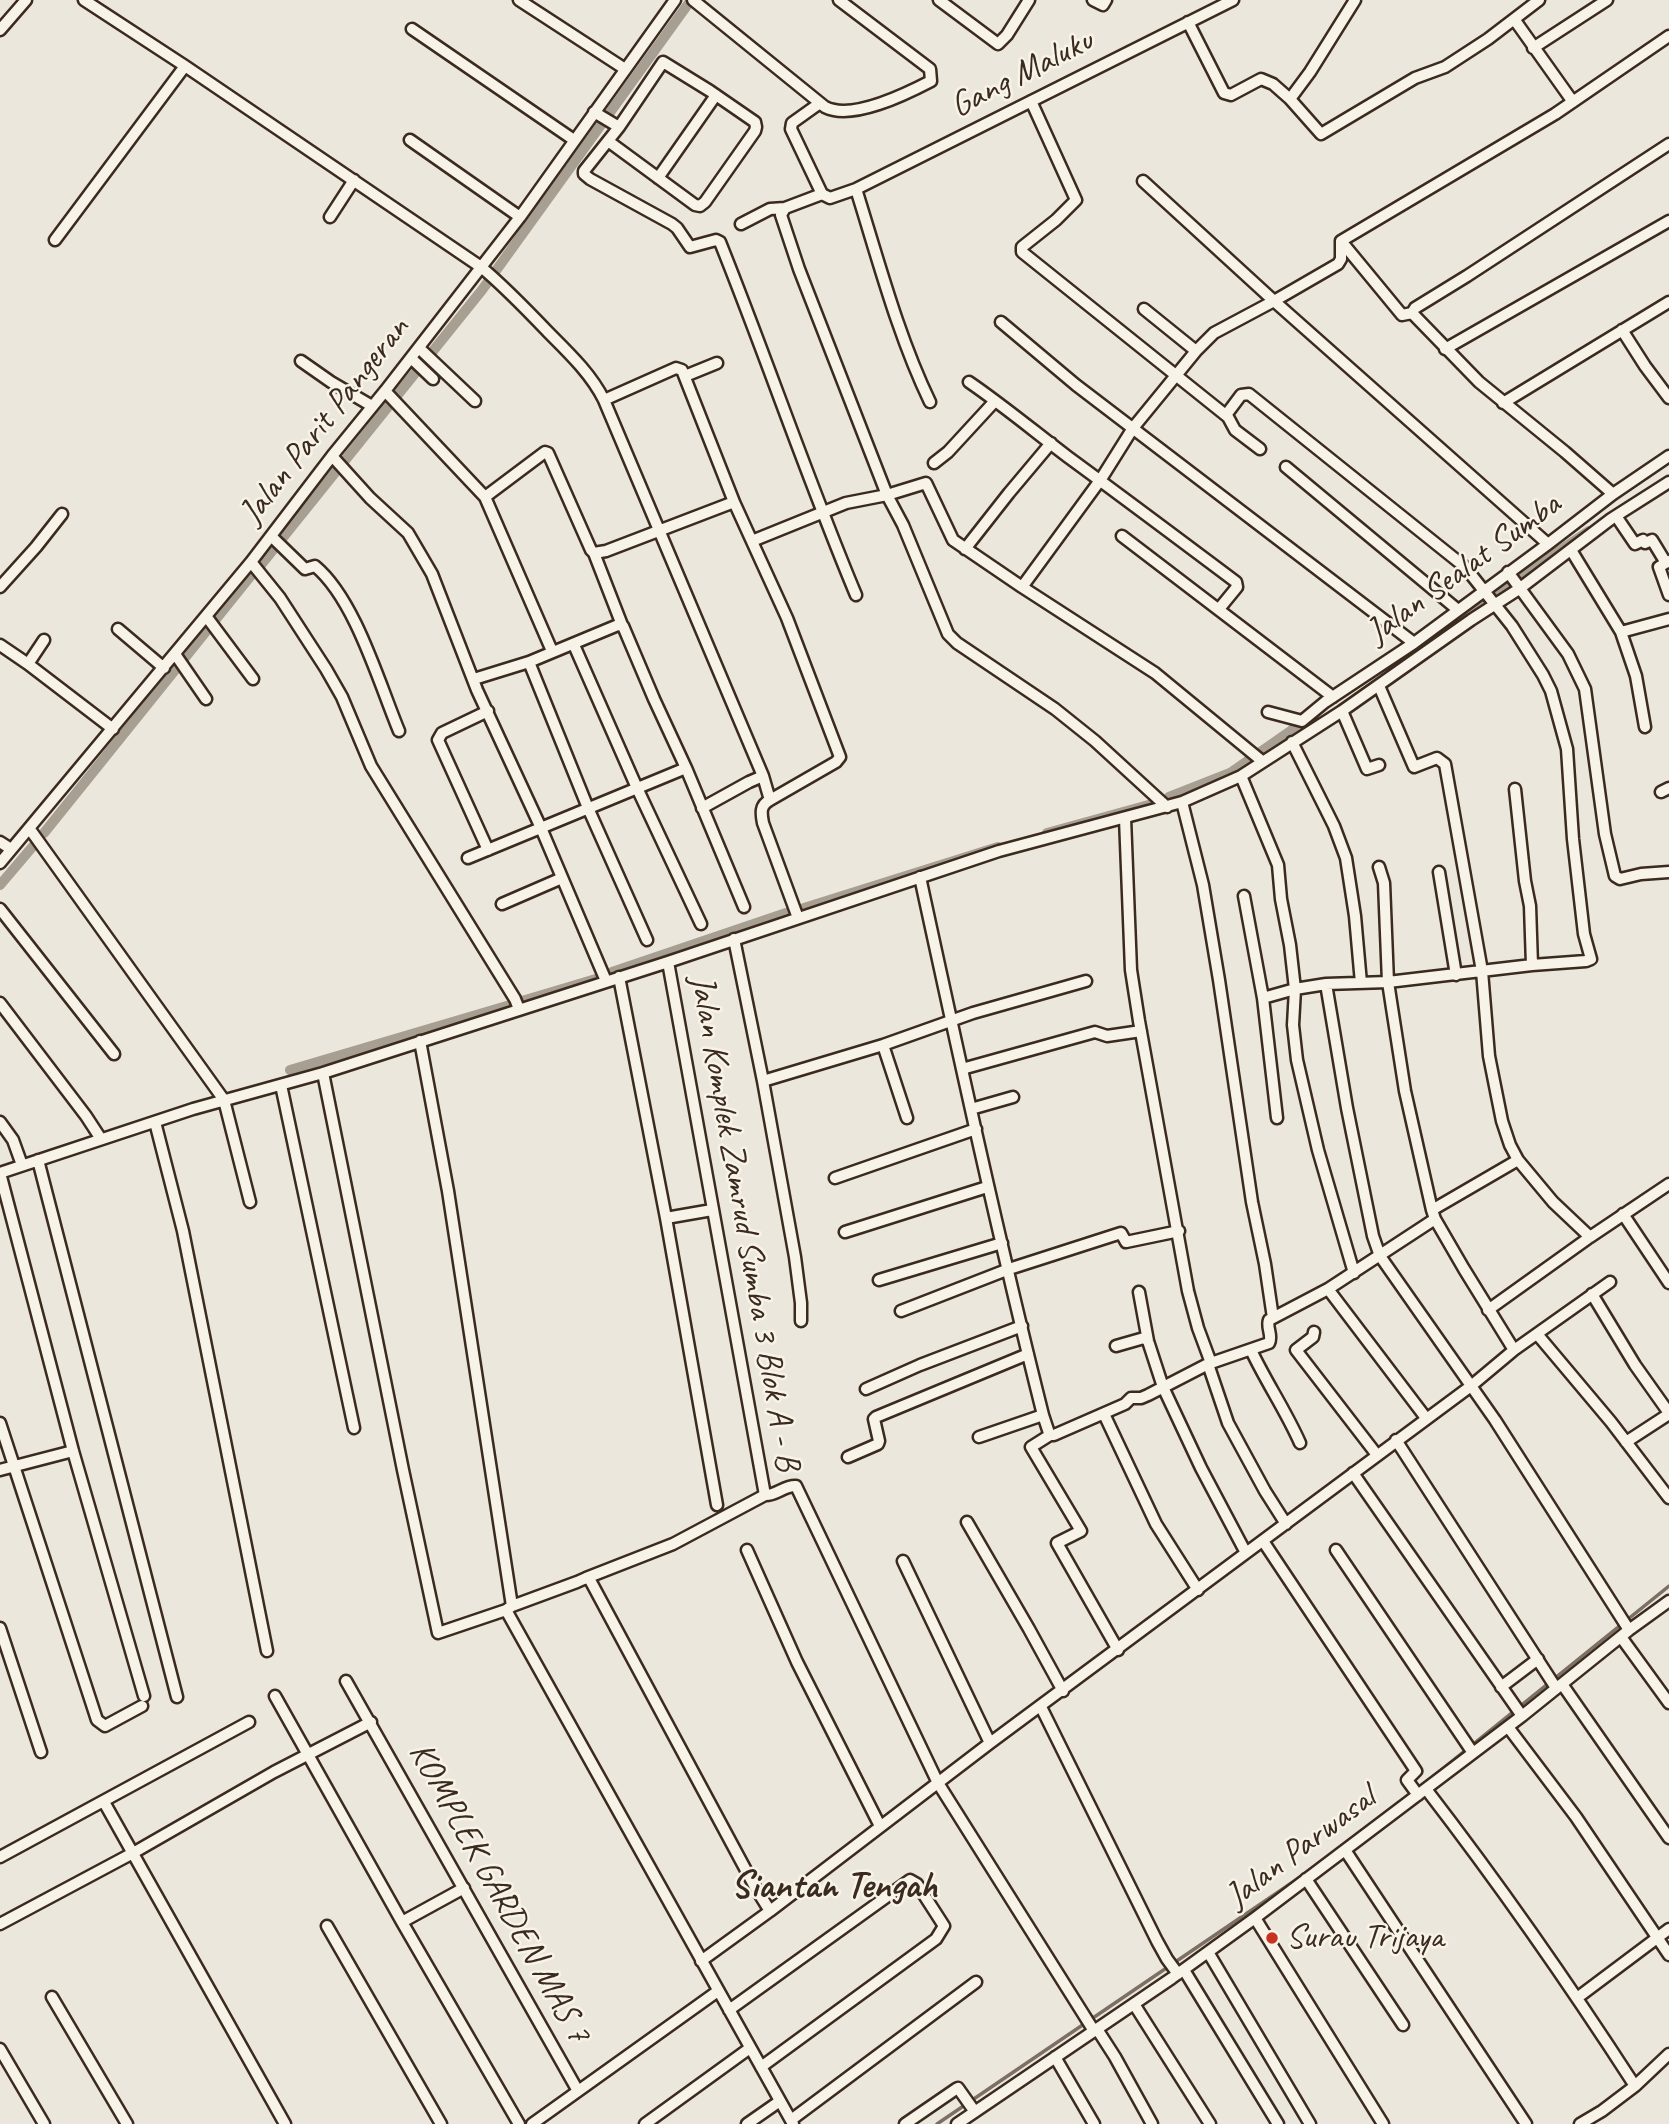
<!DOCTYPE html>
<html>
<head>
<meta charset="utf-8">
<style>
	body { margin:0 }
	canvas { display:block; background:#ece7dc }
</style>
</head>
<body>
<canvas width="1669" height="2124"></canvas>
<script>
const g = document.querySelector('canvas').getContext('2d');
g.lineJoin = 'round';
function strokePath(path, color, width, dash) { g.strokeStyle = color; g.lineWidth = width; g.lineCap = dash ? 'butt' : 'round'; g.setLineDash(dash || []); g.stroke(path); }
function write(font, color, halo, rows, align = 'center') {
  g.font = font + ' Caveat,sans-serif'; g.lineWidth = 5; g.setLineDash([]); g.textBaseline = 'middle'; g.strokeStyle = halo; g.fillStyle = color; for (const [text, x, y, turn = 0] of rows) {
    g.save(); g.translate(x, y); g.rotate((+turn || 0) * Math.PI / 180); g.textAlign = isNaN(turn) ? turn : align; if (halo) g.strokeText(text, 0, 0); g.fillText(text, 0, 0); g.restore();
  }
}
const stream = new Path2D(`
	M1415 1791 1669 1586
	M937 2124 1315 1867`);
const canal = new Path2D(`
	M260 566 482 290 691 0
	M1422 643 1589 531
	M1169 797 1230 773 1309 718
	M44 833 253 573
	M1047 833 1152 804
	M0 885 34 845
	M804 908 998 847
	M612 972 786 913
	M522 1001 599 978
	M290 1070 510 1005`);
const minor = new Path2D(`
	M84 0 185 66 481 267C505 287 526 309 548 332 569 353 591 374 604 400L763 776 770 800C760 805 761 813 763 823L798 918
	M519 0 625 69
	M693 0 825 107C852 121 906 94 931 81L930 69 839 0
	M939 0 998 44 1007 35 1029 0
	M1093 0 1103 5 1106 0
	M1355 0 1310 72 1290 99 1321 134 1415 78 1445 67 1488 39 1539 0
	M1514 19 1573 102
	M1188 22 1224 93 1231 95 1261 79 1273 84 1290 99
	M412 29 574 140
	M0 30 26 0
	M1533 48 1607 0
	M1031 101 1076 200 1056 220 1022 247V252L1228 417 1235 430 1260 449
	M820 103 792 123 791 129 822 194 830 198 856 189 1233 0
	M594 112 619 127
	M410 140 520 217
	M608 141 695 205 700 206 705 202 755 131 756 127 755 122 710 91 663 62 619 127 584 171V174L590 179 672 224 677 228 690 247 716 240 720 242C767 359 807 478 856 595
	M658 178 716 95
	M1143 181 1274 301 1548 544
	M856 189C878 259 898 336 930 402
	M822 194 785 208 781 215 799 269 887 495 903 525 948 634 957 643 1055 709 1095 741 1167 807
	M330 217 354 180
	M741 224 770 209 785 208
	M55 240 185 66
	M1341 241 1402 315 1412 313 1415 308 1467 276 1669 144
	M1144 309 1196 351
	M1412 313 1479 382 1565 452 1613 494
	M1001 322 1076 385 1414 643
	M1622 330 1645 366 1669 398
	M419 348 475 401
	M1445 349 1669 221
	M411 358 433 379
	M301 361 331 382 372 406
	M685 376 717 363
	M969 382C1004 406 1035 432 1068 457 1124 498 1180 540 1236 582L1237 587 1219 609
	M385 391 485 497 545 452 548 453 591 550 594 553 606 551 734 502
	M604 400 676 368 682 370 734 502 787 618 840 757 836 762 770 800
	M1503 403 1669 302
	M1226 415 1241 395 1249 394 1465 567 1512 626 1543 675 1551 691 1567 749 1573 839 1584 934 1591 959 1586 961 1532 965 1388 982 1326 984 1295 989 1263 998
	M332 456 370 498 408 533 432 574 477 690 541 828 606 981
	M934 463 948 452 995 401
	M1286 467 1458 610
	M485 497 552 651
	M1616 516 1635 544 1643 540 1645 543 1652 540 1666 563
	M271 536 305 569 315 566C355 599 379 683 399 731
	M1122 536 1333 697
	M752 541 846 503 887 495 926 483 953 540 1022 587
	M965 549 1009 493 1051 443
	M1571 550 1621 632 1636 676 1645 727
	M594 553 622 625
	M1669 561 1659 567 1669 595
	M251 562 280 598 326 669 342 697 371 766 515 999 519 1009
	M1508 572 1568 654 1585 689 1605 834 1615 876 1620 879 1641 874 1669 872
	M0 587 36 547 62 514
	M206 616 253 679
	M118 629 164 668
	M1621 632 1669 619
	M0 645 28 664 113 729
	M574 645 637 788 701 924
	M175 654 206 699
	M529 662 588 808 647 940
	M28 664 44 640
	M474 679 529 662 618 625 623 626 654 699 686 768 744 907
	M488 711 442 733 438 740 488 850
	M1342 711 1367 769 1379 765
	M1268 712 1302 721
	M1302 721 1325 702 1414 643 1548 544 1613 494 1669 456
	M1292 742 1334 826 1346 858 1355 916 1361 983
	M1262 761 1155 673 1022 587 1101 479 1133 428 1196 351 1214 333 1274 301 1338 264 1341 259V241L1555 114 1669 36
	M1241 776 1278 865 1281 899 1290 945 1295 989 1293 1025 1297 1060 1318 1150 1354 1273
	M1515 789 1525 881 1530 906 1532 965
	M1661 792 1669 788
	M1182 802 1203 885 1219 980 1252 1202 1265 1264 1273 1318
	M702 808 749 782 763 776
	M1125 818 1131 970 1139 1021 1188 1291 1198 1328 1211 1363
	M29 828 224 1100 250 1202
	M0 842 11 849
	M468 858 686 768
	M0 863 251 562 332 456 385 391 520 217 675 0
	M1379 867 1384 883 1388 982 1392 1008 1405 1091 1432 1210
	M1439 872 1456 975
	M920 877C959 1057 998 1236 1043 1415L1049 1433 1050 1435H1054L1125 1404 1131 1398H1141L1148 1395 1208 1364 1269 1343C1273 1336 1266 1327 1269 1320L1328 1289 1435 1219 1432 1210 1518 1160 1510 1145 1502 1121 1489 1056 1482 971 1445 764 1437 758 1414 767 1379 686
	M1244 896 1263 998 1277 1118
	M502 904 562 878
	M0 909 114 1054
	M734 939 763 1081
	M668 962 765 1495
	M619 977 666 1218 717 1505
	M1326 984 1347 1108 1373 1236 1380 1256 1495 1420 1629 1630
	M0 1003 86 1116 101 1139
	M420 1041 448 1191 512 1606
	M883 1045 907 1118
	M962 1069 1095 1032 1107 1036 1141 1031
	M323 1073 403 1470 438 1633 506 1610 512 1606 577 1582 586 1578 590 1580 755 1887 770 1911
	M281 1085 354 1428
	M971 1109 1013 1097
	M0 1122 13 1140 22 1165
	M155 1122 183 1231 267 1651
	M38 1160 177 1697
	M1518 1160 1553 1202 1590 1237
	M0 1173 193 1109 323 1073 668 962 999 851 1182 802 1241 776 1342 711 1471 620 1519 589 1611 519 1669 482
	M0 1173 73 1451 144 1696
	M835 1178 976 1129
	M1623 1214 1669 1283
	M666 1218 712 1210
	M1435 1219 1464 1269 1514 1350
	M845 1232 987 1187
	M879 1280 1002 1243
	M1328 1289 1426 1418
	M1139 1292 1148 1341 1163 1387 1201 1468 1246 1553
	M1592 1294 1635 1365 1669 1413
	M1488 1310 1590 1237 1669 1184
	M901 1311 1009 1269 1121 1233 1126 1242 1179 1231
	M801 1321V1303L795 1257 763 1081 883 1045 973 1013 1086 981
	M1314 1332 1313 1337 1296 1350 1377 1455
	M1537 1334 1611 1422 1669 1498
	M1116 1346 1144 1338 1148 1341
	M1251 1350C1266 1382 1286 1411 1300 1443
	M1208 1364 1228 1423 1265 1491 1286 1524
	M866 1389 920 1365 1022 1326
	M1104 1414 1156 1524 1198 1590
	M0 1423 97 1720 105 1726 142 1706
	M1050 1435 1031 1447 1081 1531 1057 1543 1118 1650
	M979 1437 1043 1415
	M1396 1440 1556 1688
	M1626 1442 1669 1414
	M848 1457 878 1444 879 1441 874 1419 876 1417 1028 1354
	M0 1470 73 1451
	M1353 1473 1522 1716
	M967 1522 1029 1629 1063 1691
	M1263 1541 1416 1771 1407 1780 1418 1795
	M747 1550 797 1662 880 1826
	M1336 1550 1473 1753
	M903 1561 990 1743
	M586 1578 673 1544 765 1495C775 1496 785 1485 796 1486L938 1783 1094 2031
	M506 1610 793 2124
	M0 1628 41 1752
	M1621 1637 1669 1703
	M346 1681 578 2091
	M1562 1684 1669 1838
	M1501 1687 1538 1659
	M275 1696 402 1922 519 2124
	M1041 1707 1157 1941 1167 1959 1178 1974
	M1508 1727 1576 1817 1669 1955
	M1426 1789C1500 1885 1569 1984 1635 2086
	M104 1802 285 2124
	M1345 1850 1526 2124
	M0 1857 249 1722
	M1306 1879 1403 2025
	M1255 1918 1383 2124
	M402 1922 464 1888
	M0 1924 133 1853 274 1772 371 1722
	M327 1926 441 2124
	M1208 1952 1310 2124
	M701 1961 770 1911 990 1743 1471 1386 1514 1350 1610 1282
	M1184 1970 1278 2124
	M52 1997 127 2124
	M1577 1998 1669 1929
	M1134 2004 1210 2124
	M729 2010 910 1880 917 1884 944 1926 936 1939 761 2067
	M1097 2029 1115 2057 1152 2124
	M0 2049 44 2124
	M1055 2057 1094 2124
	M791 2120 976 1982
	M532 2124 718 1991
	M645 2124 750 2048
	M747 2124 780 2101
	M905 2124 956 2089 958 2088 975 2112
	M957 2124 1172 1978 1255 1918 1522 1716 1629 1630 1669 1601
	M1580 2124 1602 2111 1635 2086 1669 2054`);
const markers = [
	[1272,1938,7,"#c8321e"]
];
const streetNames = [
	["Gang Maluku",1022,74,-27],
	["Jalan Parit Pangeran",325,421,-52],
	["Jalan Sealat Sumba",1464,569,-36],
	["Jalan Komplek Zamrud Sumba 3 Blok A - B",744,1223,80],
	["Jalan Parwasal",1301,1848,-37],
	["KOMPLEK GARDEN MAS 7",499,1893,61]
];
const poiNames = [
	["Surau Trijaya",1286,1938]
];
const quarterNames = [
	["Siantan Tengah",834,1887]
];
strokePath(stream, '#7c7064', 3.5);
strokePath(canal, '#a89f93', 10);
strokePath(minor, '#3b2a1e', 15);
strokePath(minor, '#f7f3e8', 10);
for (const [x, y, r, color] of markers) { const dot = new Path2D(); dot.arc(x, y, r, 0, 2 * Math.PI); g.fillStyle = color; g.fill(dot); strokePath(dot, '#f7f3e8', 2.5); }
write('35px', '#3b2a1e', '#f7f3e8', streetNames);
write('35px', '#3b2a1e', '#f7f3e8', poiNames, 'left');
write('bold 38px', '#3b2a1e', '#f7f3e8', quarterNames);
</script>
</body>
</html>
